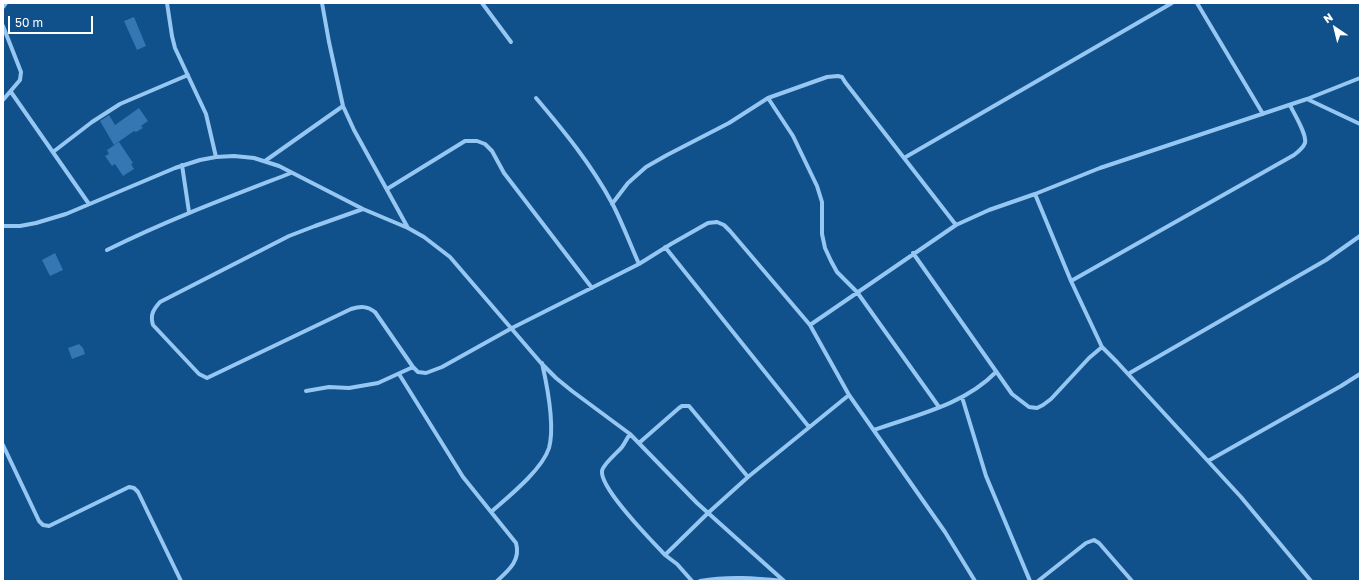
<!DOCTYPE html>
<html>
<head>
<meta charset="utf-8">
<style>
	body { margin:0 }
	#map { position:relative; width:1363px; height:584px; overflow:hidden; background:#10508b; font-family:"Golos Text",sans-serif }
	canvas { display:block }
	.frame { position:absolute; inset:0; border:4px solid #fff; pointer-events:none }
	.north { position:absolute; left:1315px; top:8px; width:40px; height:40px; -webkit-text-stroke:3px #10508b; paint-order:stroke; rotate:325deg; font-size:11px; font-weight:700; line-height:16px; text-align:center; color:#fff }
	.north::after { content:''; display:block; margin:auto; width:14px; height:18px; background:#fff; clip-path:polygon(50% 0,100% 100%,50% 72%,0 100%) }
	.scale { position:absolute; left:8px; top:16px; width:85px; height:18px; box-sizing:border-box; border:2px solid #fff; border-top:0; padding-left:5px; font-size:12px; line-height:14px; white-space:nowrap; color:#fff; -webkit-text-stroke:3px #10508b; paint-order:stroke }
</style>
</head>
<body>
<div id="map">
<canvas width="1363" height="584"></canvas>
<div class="frame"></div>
<div class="north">N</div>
<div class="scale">50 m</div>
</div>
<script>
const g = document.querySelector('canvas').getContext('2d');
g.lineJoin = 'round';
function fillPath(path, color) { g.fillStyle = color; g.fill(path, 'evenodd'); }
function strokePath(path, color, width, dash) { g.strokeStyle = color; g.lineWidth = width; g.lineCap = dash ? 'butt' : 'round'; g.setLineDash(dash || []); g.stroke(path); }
const building = new Path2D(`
	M134 17 146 46 137 50 124 21Z
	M139 108 148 121 141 126 143 128 136 132 134 131 114 145 100 121 109 115 115 125Z
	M119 142 133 163 131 164 134 169 123 176 115 164 112 166 105 156 109 154 107 150Z
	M55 253 63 270 50 276 42 260Z
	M79 344 83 348 85 354 72 359 68 348Z`);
const minor = new Path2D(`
	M167 3 172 36 175 48 206 114 216 157
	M322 3 329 42 343 106 354 130 408 228
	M482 3 511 42
	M1197 3 1263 114
	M3 7 6 3
	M3 26 21 72 20 80 3 100
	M11 92 89 204
	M536 98C564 131 591 164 612 203 622 222 630 244 639 264
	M768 98 793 136 817 186 822 202V234L825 248 831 261 837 272 857 292 939 407
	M1307 99 1360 124
	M53 152 92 122 120 104 188 75
	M904 158 1172 3
	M265 161 343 106
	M182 165 189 212
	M387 189 465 141H477L485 144 492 151 504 173 592 288
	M1035 194 1071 281 1102 347
	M612 204 628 183 646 167 667 155 729 123 768 98 827 77 838 76 842 77 845 82 956 225
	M363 209 315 226 289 236 160 302C153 310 150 315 153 325L199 374 207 378 351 309C361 306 367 306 375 312L413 367 418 372 426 373 442 367 512 328 639 264 671 244 708 223 717 222 724 225 730 231 810 325 849 395 748 477 708 513 665 555 677 564 692 581
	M3 226H20L36 223 66 214 175 168 200 160 216 157 234 156 254 158 279 166 363 209 408 228 424 237 450 257 541 363 556 378 572 391 630 434 697 503 784 581
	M665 247 809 427
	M107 250C167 220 229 197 291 173
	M913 253 1012 394 1029 407 1037 408 1043 405 1051 399 1089 358 1102 347 1117 362 1241 497 1311 581
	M1071 281 1294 155C1298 152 1303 148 1305 143 1307 134 1294 114 1290 105
	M810 325 956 225 989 210 1035 194 1100 168 1307 99 1360 78
	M399 374 463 477 516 543C521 560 509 570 497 581
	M1128 374 1326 260 1360 236
	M306 391 329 387 349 388 378 383 413 367
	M849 395 945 532 975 581
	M962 397 986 476 1030 581
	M874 430C916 415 964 405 996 372
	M630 434C627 438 625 443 622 447 617 453 603 464 602 471 600 489 652 541 665 555
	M639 443 679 408 682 406H689L748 477
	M3 445 39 521 43 525 49 526 129 487 134 488 138 492 181 581
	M1208 461 1341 386 1360 374
	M491 512C508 497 542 470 549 448 555 426 547 385 542 363
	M700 581C728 576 755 578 783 581
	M1038 581 1086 543 1094 540 1099 543 1132 581`);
fillPath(building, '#3477b3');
strokePath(minor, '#96c7f2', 4);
</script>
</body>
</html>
